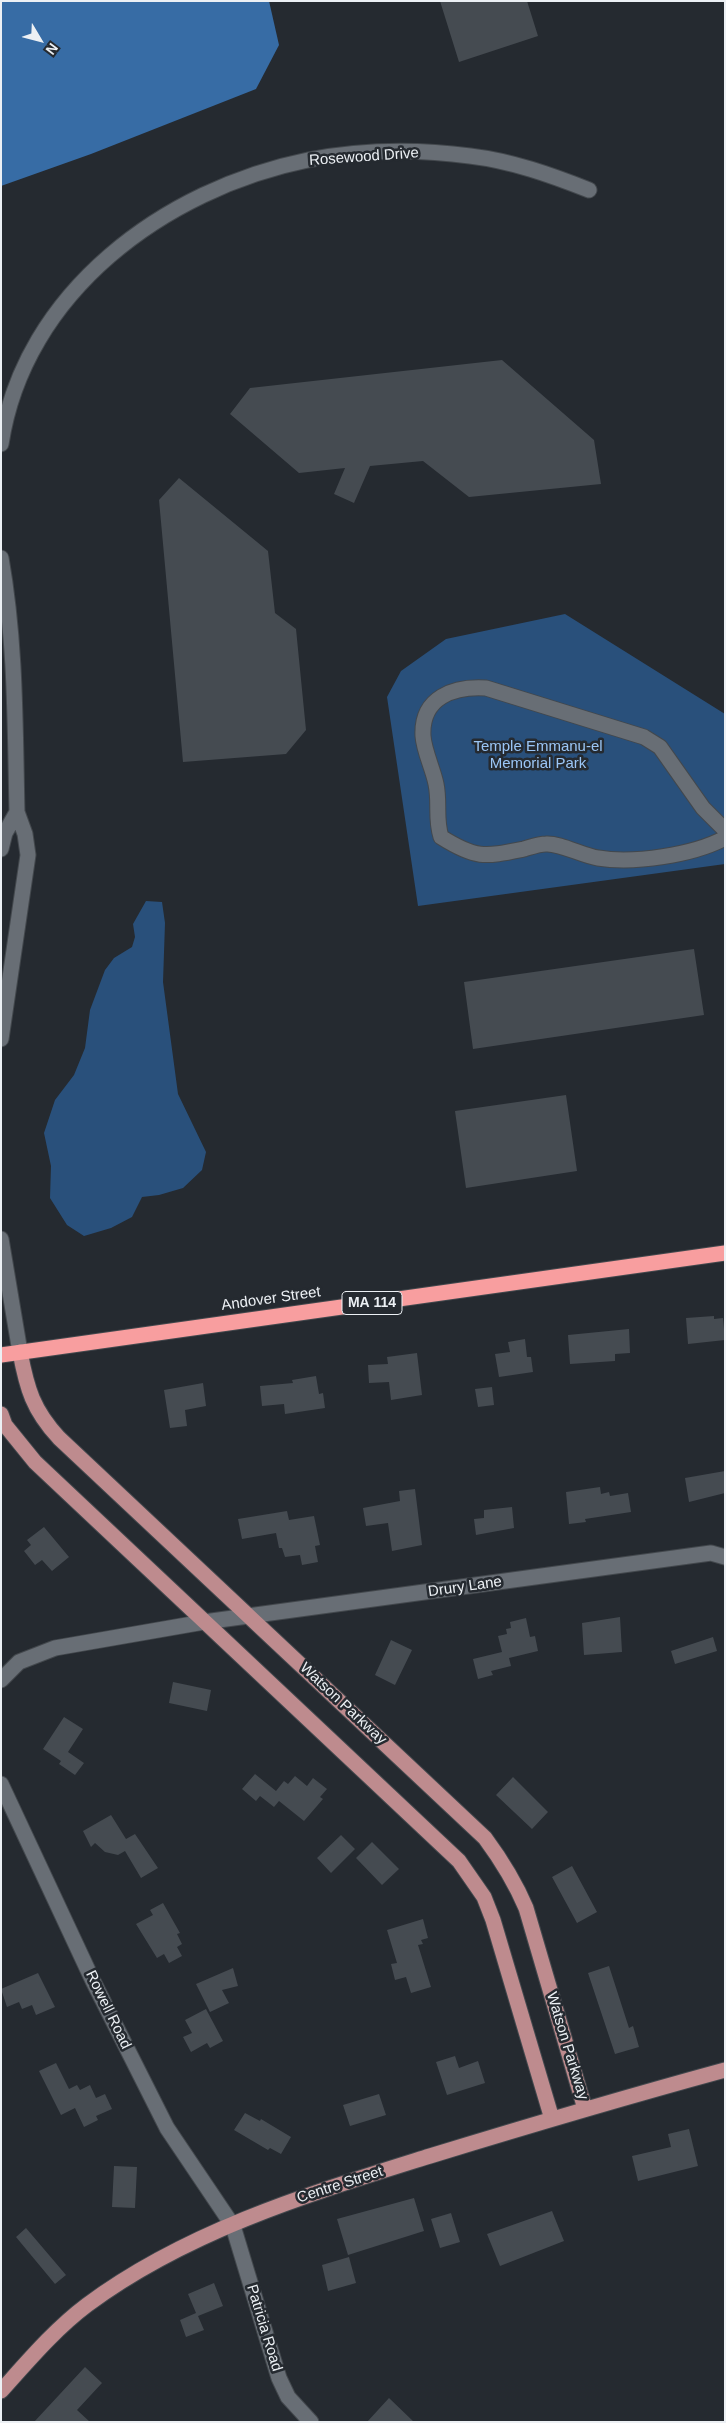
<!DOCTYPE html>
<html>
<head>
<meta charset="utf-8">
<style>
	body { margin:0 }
	#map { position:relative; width:726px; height:2423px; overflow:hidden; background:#252a30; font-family:Helvetica,sans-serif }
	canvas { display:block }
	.frame { position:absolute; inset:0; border:2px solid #ecf0f4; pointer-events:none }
	.north { position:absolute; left:15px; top:15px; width:50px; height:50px; -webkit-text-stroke:4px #252a30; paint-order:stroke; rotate:127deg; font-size:14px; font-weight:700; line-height:20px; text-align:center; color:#ecf0f4 }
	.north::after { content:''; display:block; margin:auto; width:18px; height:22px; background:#ecf0f4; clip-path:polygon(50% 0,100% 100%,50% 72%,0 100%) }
</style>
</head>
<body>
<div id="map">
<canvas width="726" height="2423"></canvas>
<div class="frame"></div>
<div class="north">N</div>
</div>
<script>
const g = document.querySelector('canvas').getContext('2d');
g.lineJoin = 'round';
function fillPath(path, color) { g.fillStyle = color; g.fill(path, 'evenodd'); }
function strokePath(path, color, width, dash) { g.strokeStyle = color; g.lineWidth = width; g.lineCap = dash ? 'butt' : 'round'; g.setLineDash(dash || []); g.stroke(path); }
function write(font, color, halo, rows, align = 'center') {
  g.font = font + ' Helvetica,sans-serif'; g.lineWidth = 5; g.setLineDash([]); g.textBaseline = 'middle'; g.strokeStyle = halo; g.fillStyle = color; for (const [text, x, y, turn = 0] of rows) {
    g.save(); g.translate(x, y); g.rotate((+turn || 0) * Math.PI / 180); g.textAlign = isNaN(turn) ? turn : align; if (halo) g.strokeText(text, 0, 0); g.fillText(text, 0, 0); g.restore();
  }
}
const green = new Path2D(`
	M565 614 725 714V864L418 906 387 697 401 671 446 639Z
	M146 901 162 902 165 923 163 982 178 1094 206 1152 202 1170 183 1188 159 1195 142 1197 132 1217 111 1228 84 1236 67 1225 50 1198 51 1166 44 1133 55 1100 74 1075 85 1048 90 1010 105 970 114 958 132 947 135 937 133 924Z`);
const water = new Path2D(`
	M1 1H269L279 45 256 89 91 154 1 186Z`);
const building = new Path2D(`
	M440 1H527L538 36 459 62Z
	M502 360 594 440 601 484 469 497 423 461 370 466 354 503 334 494 345 468 299 473 230 414 250 388Z
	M179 478 268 551 275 613 296 629 306 730 286 754 183 762 159 500Z
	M694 949 704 1015 473 1049 464 982Z
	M566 1095 577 1171 466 1188 455 1111Z
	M714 1316V1319L723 1318 725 1340 688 1344 686 1318Z
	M629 1329 630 1353 615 1354V1361L570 1364 568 1335Z
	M525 1339 527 1357H531L533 1372 499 1377 495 1354 510 1352 508 1342Z
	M417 1353 422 1395 391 1400 389 1382 369 1383 368 1365 388 1364 387 1357Z
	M316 1376 319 1394 323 1393 325 1408 285 1414 284 1404 262 1406 260 1386 293 1383 292 1380Z
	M203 1383 206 1406 185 1410 187 1426 170 1428 164 1390Z
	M492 1387 494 1405 478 1407 475 1389Z
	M725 1471V1493L689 1502 685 1478Z
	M600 1487 601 1494 609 1492 610 1496 628 1493 631 1512 585 1519 586 1522 569 1524 566 1492Z
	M415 1489 422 1545 392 1551 388 1523 366 1526 363 1508 400 1501 399 1491Z
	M512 1507 514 1528 476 1535 474 1519 484 1518V1510Z
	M287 1511 289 1520 314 1516 320 1545 315 1546 318 1562 302 1565 300 1555 285 1557 282 1548H279L276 1533 242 1539 238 1519Z
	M44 1527 69 1557 52 1571 42 1560 35 1565 24 1551 31 1545 27 1540Z
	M620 1617 622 1652 584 1655 582 1623Z
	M526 1618 530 1637 535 1636 538 1651 509 1658 511 1666 491 1671 493 1675 478 1679 473 1659 502 1652 498 1636 507 1634 506 1629 511 1628 510 1622Z
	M713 1637 717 1651 675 1664 671 1651Z
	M391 1640 412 1650 395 1685 375 1675Z
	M173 1682 211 1690 207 1711 169 1703Z
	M64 1717 83 1729 68 1752 84 1763 75 1775 59 1764 61 1761 43 1749Z
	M255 1774 276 1791 284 1781 288 1784 295 1776 307 1786 313 1778 327 1789 320 1797 323 1799 304 1821 279 1801 274 1807 260 1796 256 1801 242 1789Z
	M513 1777 548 1812 532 1829 496 1795Z
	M111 1815 126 1839 135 1834 158 1868 141 1878 125 1851 118 1855 105 1852 95 1843 91 1847 83 1831Z
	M341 1835 355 1849 331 1873 317 1858Z
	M372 1842 399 1869 382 1885 356 1858Z
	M572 1866 597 1912 577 1923 552 1877Z
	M163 1903 180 1933 177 1934 182 1944 177 1947 182 1956 169 1963 164 1954 157 1958 136 1924 153 1915 150 1910Z
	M423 1919 428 1938 421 1940 423 1944 418 1945 431 1987 411 1993 406 1977 395 1980 391 1964 397 1963 387 1930Z
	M609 1966 629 2028 633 2026 639 2047 615 2054 588 1973Z
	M233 1968 238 1986 222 1990 229 2003 210 2012 196 1984Z
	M38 1973 55 2007 36 2015 32 2005 22 2009 19 2002 7 2007 1 1989Z
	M206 2009 223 2041 210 2048 207 2043 191 2052 183 2037 192 2033 185 2020Z
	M455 2056 459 2068 478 2061 485 2083 447 2095 436 2062Z
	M56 2063 69 2089 77 2085 80 2090 90 2085 96 2098 105 2094 112 2109 96 2116 98 2120 84 2127 75 2108 61 2115 39 2071Z
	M379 2094 386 2115 350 2126 343 2105Z
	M245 2113 260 2121 261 2119 291 2137 281 2154 270 2148 268 2150 234 2130Z
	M689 2129 698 2166 638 2181 632 2156 671 2147 668 2134Z
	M114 2166 137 2167 135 2208 112 2207Z
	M414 2198 424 2231 348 2255 337 2219Z
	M552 2211 564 2241 500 2266 487 2234Z
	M451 2213 460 2242 440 2248 431 2219Z
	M26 2228 66 2275 55 2284 16 2237Z
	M349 2257 356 2283 328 2291 322 2265Z
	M214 2283 223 2306 198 2316 204 2330 186 2337 180 2320 196 2313 188 2294Z
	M85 2367 102 2383 77 2410 90 2422H34Z
	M389 2398 414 2422H367Z`);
const minor = new Path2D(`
	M1 444C24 292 165 189 308 160 360 150 418 149 470 156 512 161 551 175 589 190
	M1 558C16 642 15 727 17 812L25 834 28 855 1 1039
	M725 830 703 808 660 747 644 737 486 688C454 686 421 697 423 736 424 751 433 769 436 784 440 803 435 818 441 837 476 859 484 857 524 849 531 847 539 844 546 844 560 843 583 856 598 858 634 864 693 855 725 838
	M1 849 5 833 17 812
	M1 1239 20 1352
	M1 1680 19 1662 55 1648 204 1622 711 1553 725 1557
	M1 1784 93 1981 167 2128 233 2226 279 2378 288 2397 311 2422`);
const major = new Path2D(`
	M20 1352C27 1389 33 1410 59 1438L485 1838C502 1861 515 1882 526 1908L585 2109
	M1 1414 5 1425 35 1462 459 1861 484 1897 493 1920 552 2119
	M1 2391C28 2361 55 2329 87 2305 188 2230 312 2193 430 2156 528 2126 626 2097 725 2070`);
const highway = new Path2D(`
	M1 1355 725 1253`);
const shields = [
	[372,1303,60]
];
const shieldNames = [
	["MA 114",372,1303]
];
const streetNames = [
	["Rosewood Drive",364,157,-4],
	["Andover Street",271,1299,-8],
	["Drury Lane",465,1587,-8],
	["Watson Parkway",343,1704,43],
	["Rowell Road",108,2010,64],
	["Watson Parkway",567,2046,73],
	["Centre Street",340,2185,-18],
	["Patricia Road",264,2328,73]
];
const parkNames = [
	["Temple Emmanu-el",538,747],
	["Memorial Park",538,764]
];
fillPath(green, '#29507b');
fillPath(water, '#376ca5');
fillPath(building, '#454b51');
strokePath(minor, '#43484d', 17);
strokePath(major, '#43484d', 17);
strokePath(highway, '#43484d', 17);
strokePath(minor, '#686e75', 15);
strokePath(major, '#be8b8e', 15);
strokePath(highway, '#f89e9f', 15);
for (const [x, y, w] of shields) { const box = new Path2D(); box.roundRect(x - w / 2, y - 11.5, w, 23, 4); g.fillStyle = '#252a30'; g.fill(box); strokePath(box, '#ecf0f4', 1); }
write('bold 14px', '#ecf0f4', null, shieldNames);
write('15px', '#ecf0f4', '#252a30', streetNames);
write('15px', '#9bc6f6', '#252a30', parkNames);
</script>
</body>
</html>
